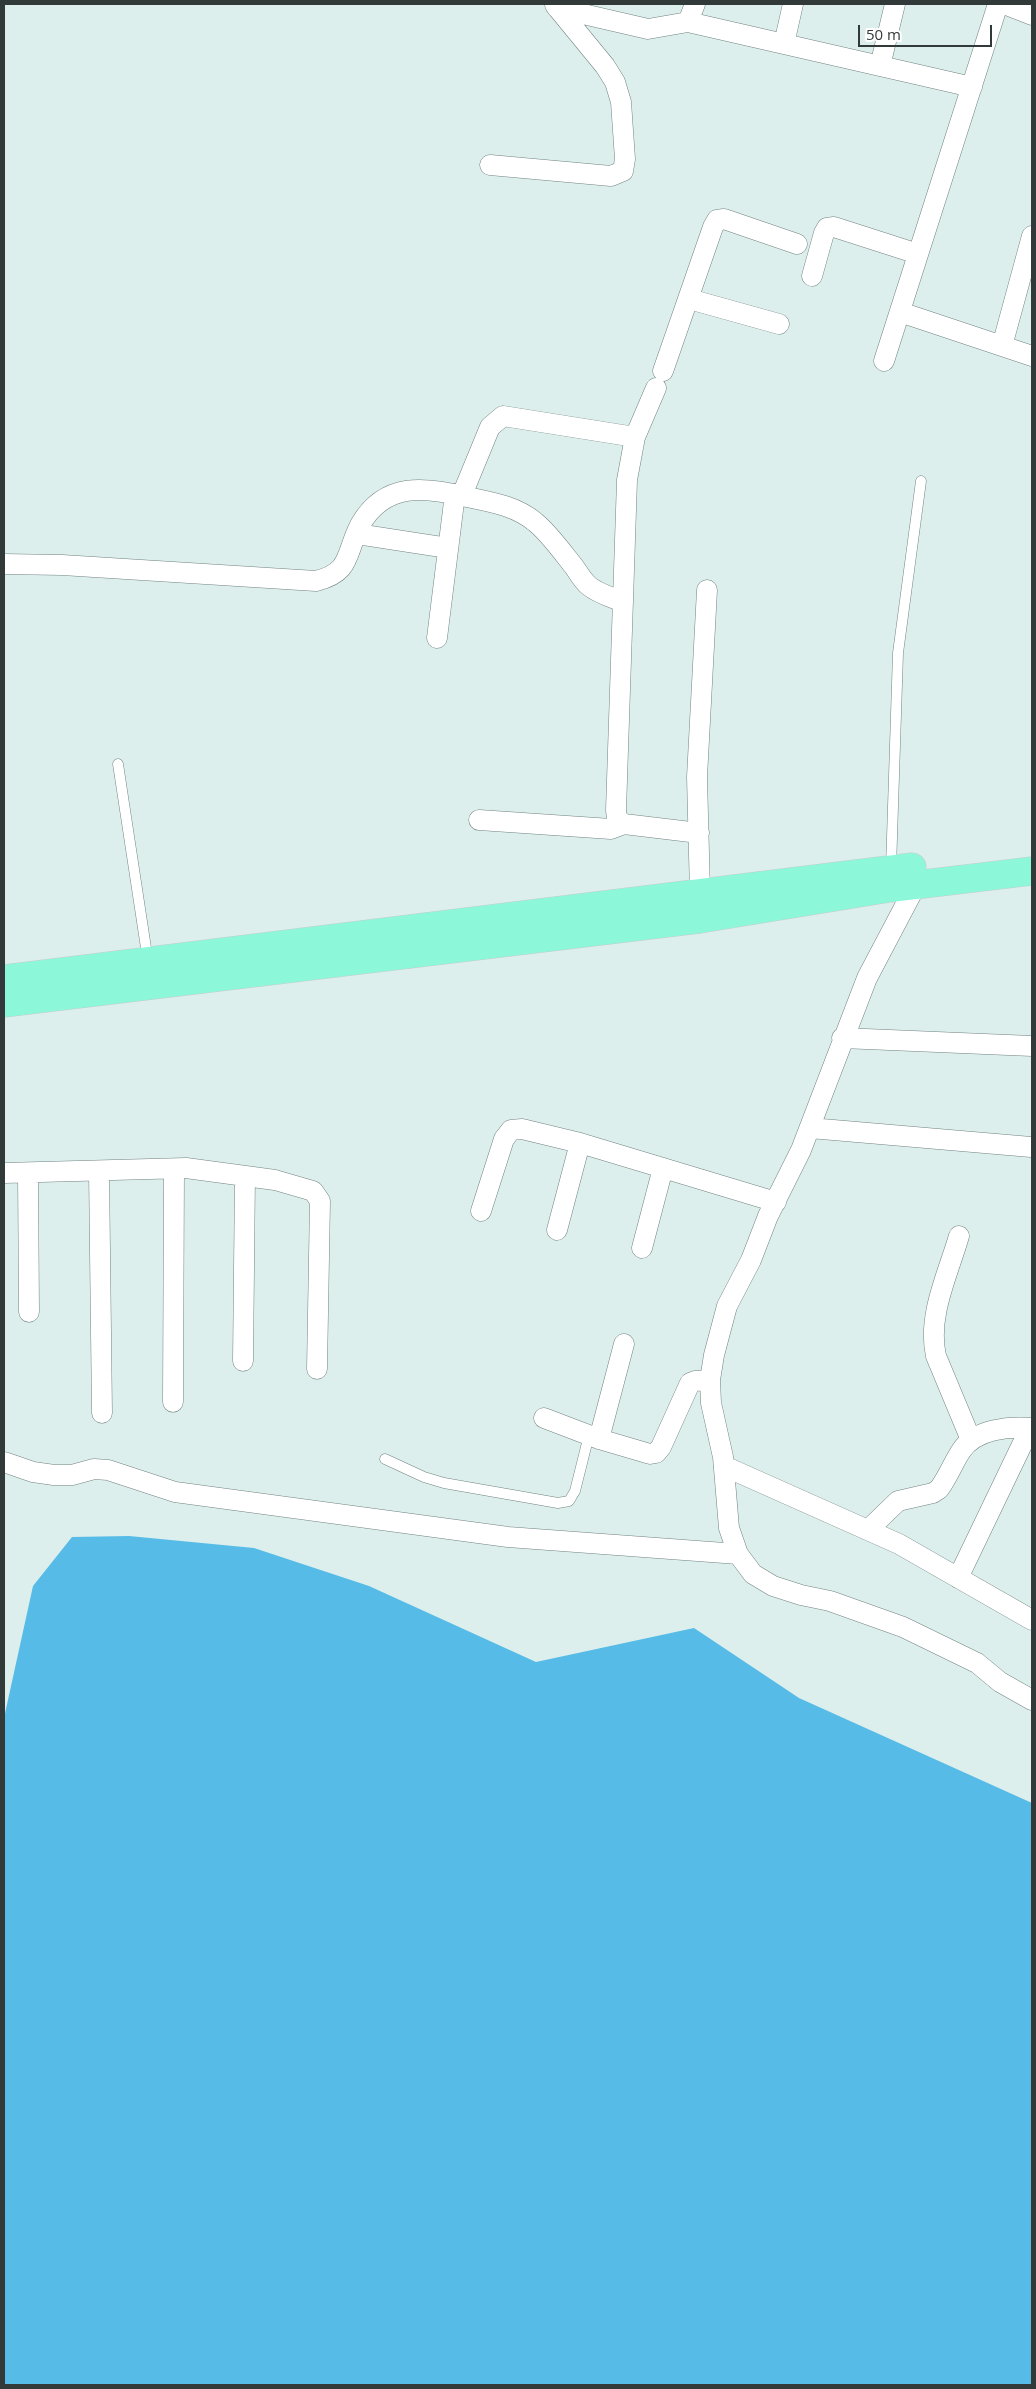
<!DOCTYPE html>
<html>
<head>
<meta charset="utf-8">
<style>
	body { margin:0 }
	#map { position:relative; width:1036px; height:2389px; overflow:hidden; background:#dcefed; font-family:"Open Sans",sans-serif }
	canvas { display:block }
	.frame { position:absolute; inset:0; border:5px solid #323a39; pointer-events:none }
	.scale { position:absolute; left:858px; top:25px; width:134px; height:22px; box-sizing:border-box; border:2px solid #323a39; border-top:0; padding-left:6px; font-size:15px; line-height:18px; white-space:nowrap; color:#323a39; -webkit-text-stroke:4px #fff; paint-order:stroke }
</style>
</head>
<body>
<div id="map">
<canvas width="1036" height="2389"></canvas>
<div class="frame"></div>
<div class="scale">50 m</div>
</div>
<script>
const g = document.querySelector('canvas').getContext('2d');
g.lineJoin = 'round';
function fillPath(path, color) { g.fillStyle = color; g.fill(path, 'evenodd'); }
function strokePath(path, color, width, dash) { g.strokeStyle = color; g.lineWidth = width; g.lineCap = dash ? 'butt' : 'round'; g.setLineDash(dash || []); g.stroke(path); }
const water = new Path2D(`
	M129 1536 254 1548 369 1586 536 1662 694 1628 799 1698 1032 1803V2385H4V1718L33 1586 72 1537Z`);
const lane = new Path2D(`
	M118 764 148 961
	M891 868 898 653 921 481
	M385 1459 424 1477 444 1483 558 1503 569 1501 575 1491 589 1435`);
const street = new Path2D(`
	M1004 4 1032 15
	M557 8 648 29 688 22 972 87
	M688 22 695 4
	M784 44 793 4
	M880 66 895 4
	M490 165 611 176 623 171 625 159 621 102 615 82 605 66 555 5
	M812 276 824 233 827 228 834 227 918 254
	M689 299 779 324
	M900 312 1032 356
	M1002 346 1032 236
	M884 361 998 4
	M663 371 713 227 717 220 724 219 797 244
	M656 388 635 437 627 480 616 810 617 819 624 824 699 833
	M462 495 490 427 503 416 635 437
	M357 534 448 548
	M4 564 62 565 316 581C352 572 345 554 360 525 385 481 426 487 467 497 491 502 516 506 535 522 549 533 563 553 575 568 579 574 583 581 589 586 599 594 611 597 623 602
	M437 638 455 494
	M479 820 611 829 624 824
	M916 885 867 978 801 1150 768 1216 751 1260 727 1306 714 1355 710 1380 711 1403 723 1457 729 1528 738 1554 753 1574 773 1586 801 1595 830 1601 903 1627 977 1663 1000 1682 1032 1700
	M700 893 697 777 707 590
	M842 1038 1032 1046
	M810 1128 1031 1147
	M99 1171 102 1413
	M4 1173 186 1168 275 1180 313 1191 320 1201 317 1369
	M28 1173 29 1312
	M481 1211 504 1139 511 1130 522 1129 580 1143 776 1202
	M557 1230 580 1143
	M959 1236C948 1274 927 1316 936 1356L971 1440
	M642 1248 663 1168
	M243 1361 245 1176
	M173 1402 174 1169
	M544 1418 599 1439 650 1454 656 1453 661 1447 690 1383 695 1381 710 1380
	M599 1439 624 1344
	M4 1462 33 1472 54 1475H72L94 1469 108 1470 175 1492 508 1537 738 1554
	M724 1466 899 1544 1032 1620
	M869 1529 898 1501 933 1493 939 1489C948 1477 953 1463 961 1451 975 1429 1009 1426 1032 1428
	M958 1578 1030 1428`);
const primary = new Path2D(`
	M4 979 912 867
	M4 1003 700 919 890 888 1032 871`);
fillPath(water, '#56bbe7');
strokePath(lane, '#728381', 11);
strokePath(street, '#728381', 21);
strokePath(primary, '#cacccc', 29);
strokePath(lane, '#fff', 10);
strokePath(street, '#fff', 20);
strokePath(primary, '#8cf7d9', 28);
</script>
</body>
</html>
